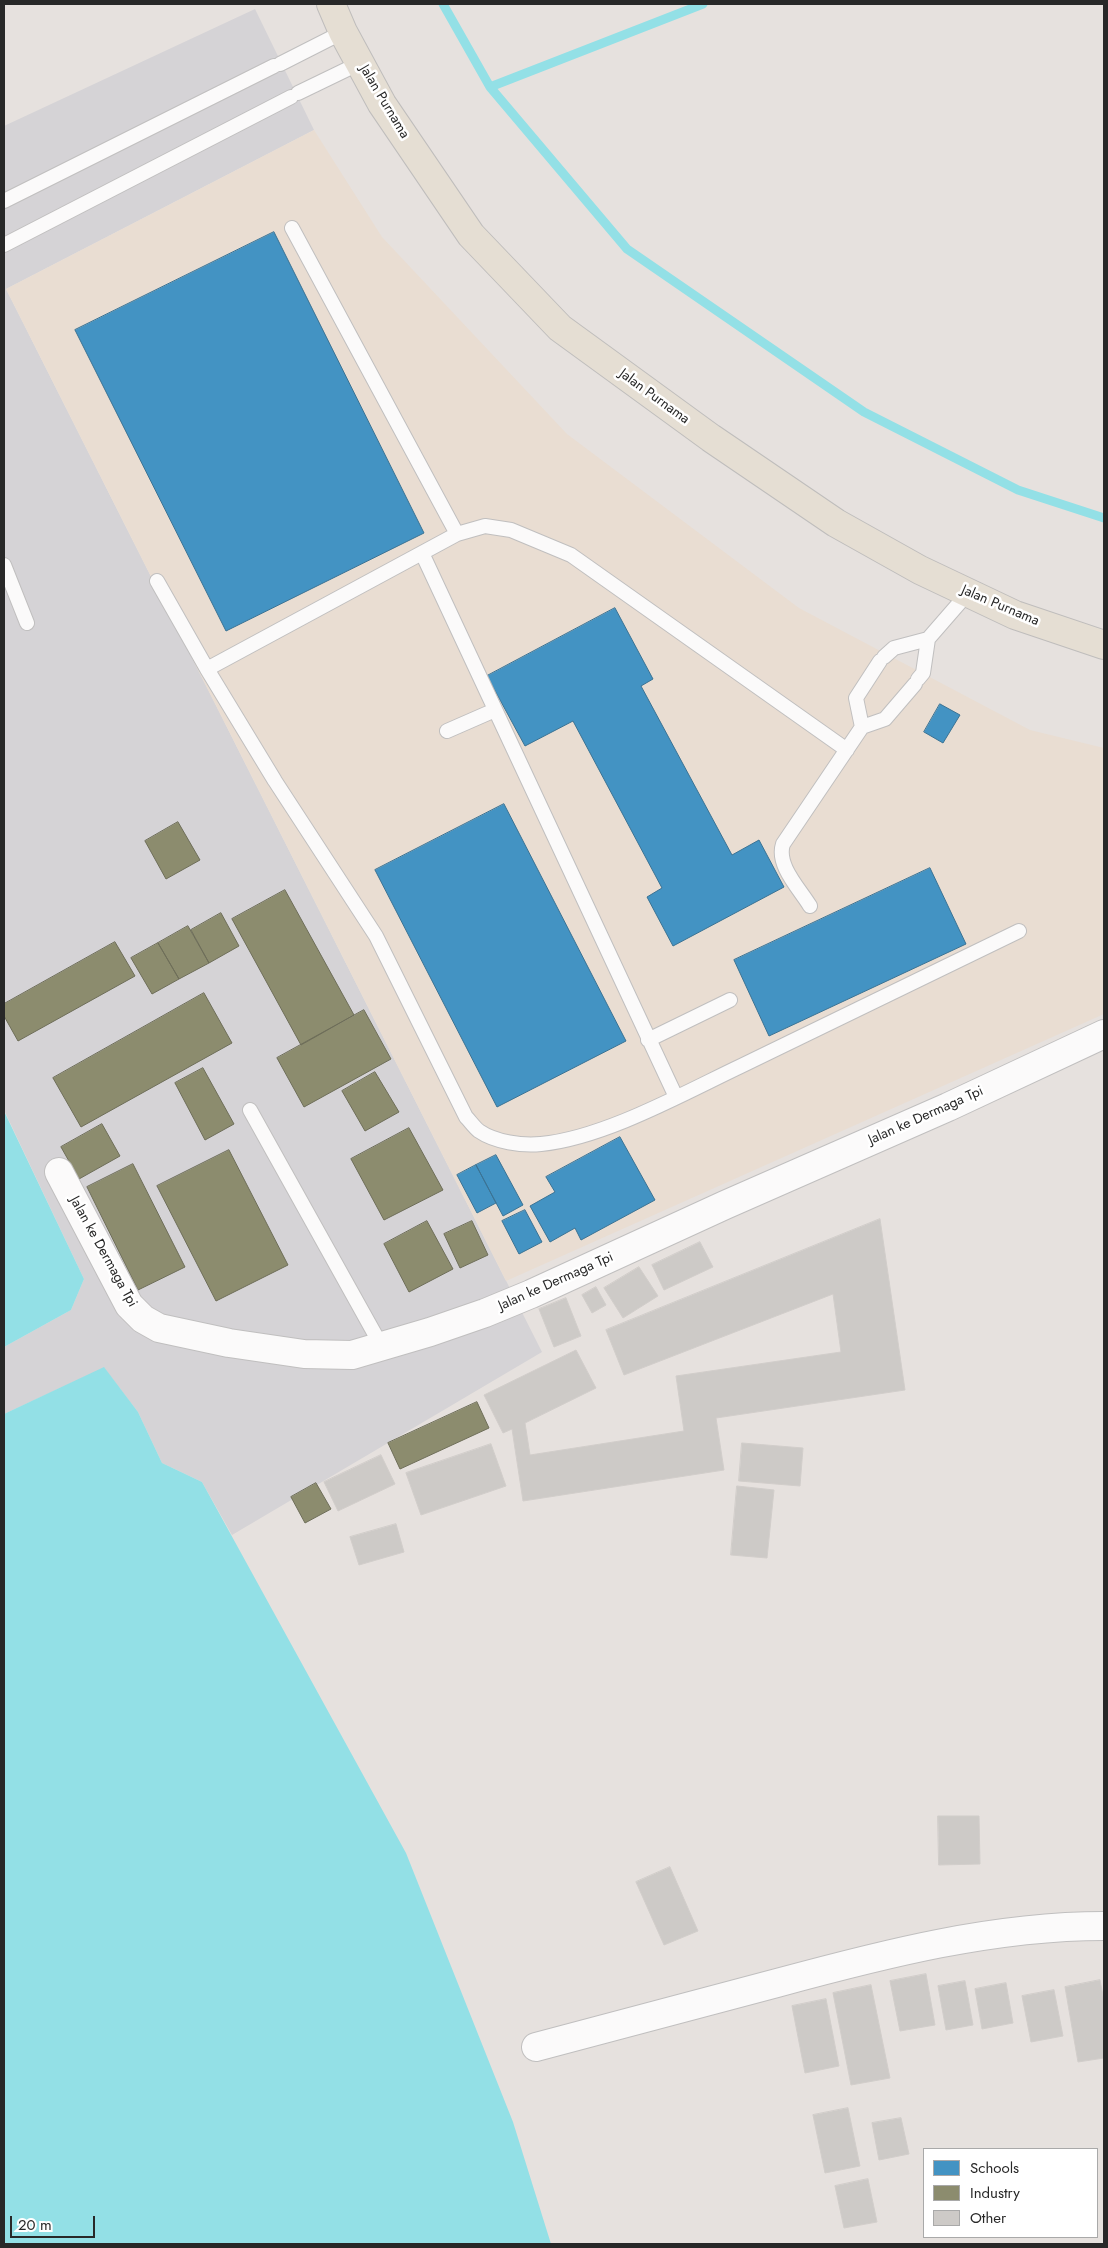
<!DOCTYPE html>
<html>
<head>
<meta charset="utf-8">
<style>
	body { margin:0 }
	#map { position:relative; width:1108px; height:2248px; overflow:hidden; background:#e6e1de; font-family:Jost,sans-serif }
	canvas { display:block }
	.frame { position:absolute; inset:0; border:5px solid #282828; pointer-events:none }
	.legend { position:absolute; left:923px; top:2148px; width:175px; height:90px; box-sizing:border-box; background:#fff; border:1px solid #a9a9a9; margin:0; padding:6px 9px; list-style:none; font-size:15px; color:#282828 }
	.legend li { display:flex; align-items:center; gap:10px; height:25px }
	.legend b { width:25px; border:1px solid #a9a9a9 }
	.scale { position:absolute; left:10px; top:2216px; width:85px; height:22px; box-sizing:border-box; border:2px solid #282828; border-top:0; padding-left:6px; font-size:15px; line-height:18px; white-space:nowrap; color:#282828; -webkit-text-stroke:4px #fff; paint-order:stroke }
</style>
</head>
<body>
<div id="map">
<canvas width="1108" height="2248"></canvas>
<div class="frame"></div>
<ul class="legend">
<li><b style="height:14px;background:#4393c3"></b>Schools</li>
<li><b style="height:14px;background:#8c8c6e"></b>Industry</li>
<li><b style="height:14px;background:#cdcac7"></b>Other</li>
</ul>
<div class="scale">20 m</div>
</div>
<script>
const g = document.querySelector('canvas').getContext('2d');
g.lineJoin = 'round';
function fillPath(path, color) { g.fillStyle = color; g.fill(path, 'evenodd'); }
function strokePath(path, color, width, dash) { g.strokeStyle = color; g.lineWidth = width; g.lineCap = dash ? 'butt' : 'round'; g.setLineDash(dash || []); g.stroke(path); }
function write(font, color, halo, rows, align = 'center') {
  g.font = font + ' Jost,sans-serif'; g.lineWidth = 5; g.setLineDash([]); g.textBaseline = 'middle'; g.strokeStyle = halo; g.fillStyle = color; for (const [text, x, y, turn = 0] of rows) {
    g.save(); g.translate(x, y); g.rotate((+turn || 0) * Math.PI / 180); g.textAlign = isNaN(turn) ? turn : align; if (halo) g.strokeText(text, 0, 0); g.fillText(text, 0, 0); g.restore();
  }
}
const industrial = new Path2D(`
	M255 9 314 130 6 289 542 1352 232 1535 202 1482 162 1463 138 1412 104 1368 4 1414V1347L71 1310 84 1279 4 1110V126Z`);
const education = new Path2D(`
	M314 130 382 237 567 434 799 608 1030 730 1104 748V1014L506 1281 6 289Z`);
const water = new Path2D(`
	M4 1111 84 1279 71 1310 4 1347Z
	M104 1367 138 1412 162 1463 202 1482 406 1853 513 2122 551 2244H4V1414Z`);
const schools = new Path2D(`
	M274 232 424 533 226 631 75 330Z
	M615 608 653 679 641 686 732 855 759 840 784 887 673 946 647 897 662 888 573 721 525 746 487 676Z
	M940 704 960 715 943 743 924 732Z
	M504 804 626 1041 497 1107 375 870Z
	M930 868 966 944 769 1036 734 960Z
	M620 1137 655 1200 581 1240 575 1228 550 1242 530 1206 555 1192 546 1177Z
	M496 1155 523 1205 503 1216 476 1165Z
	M476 1165 496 1203 477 1213 457 1175Z
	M525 1210 542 1242 519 1254 502 1221Z`);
const industry = new Path2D(`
	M178 822 200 860 166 879 145 841Z
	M285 890 354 1015 301 1045 232 919Z
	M221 913 239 946 209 963 191 930Z
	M188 926 209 963 179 979 158 943Z
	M115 942 135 976 18 1041 4 1016V1004Z
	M158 943 179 979 152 994 131 958Z
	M204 993 232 1043 81 1127 53 1078Z
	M364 1010 391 1059 304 1107 277 1058Z
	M203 1068 234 1124 205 1140 175 1083Z
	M375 1072 399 1112 365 1131 342 1091Z
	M102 1124 120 1156 79 1179 61 1147Z
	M409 1128 443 1190 384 1220 351 1159Z
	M229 1150 288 1265 216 1301 157 1186Z
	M133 1164 185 1267 138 1290 87 1187Z
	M427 1221 453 1269 409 1292 384 1244Z
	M472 1221 488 1255 460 1268 444 1234Z
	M477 1402 489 1428 400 1469 388 1443Z
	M316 1483 331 1509 305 1523 291 1497Z`);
const stream = new Path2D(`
	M443 4 490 87 627 249 864 412 1018 490 1104 518
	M490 87 703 4`);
const building = new Path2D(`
	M880 1219 905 1390 716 1418 724 1470 523 1501 512 1429 503 1433 484 1395 576 1350 596 1388 525 1423 530 1455 684 1431 676 1376 841 1352 833 1294 624 1375 606 1330Z
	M700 1242 713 1267 664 1290 652 1265Z
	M639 1267 658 1296 623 1318 604 1288Z
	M596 1287 606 1305 592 1313 582 1295Z
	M566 1298 581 1336 554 1347 539 1309Z
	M742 1443 803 1448 800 1486 739 1481Z
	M491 1444 506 1486 421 1515 406 1473Z
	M381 1455 395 1484 338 1511 324 1482Z
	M737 1486 774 1490 767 1558 731 1555Z
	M396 1524 404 1552 359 1565 350 1537Z
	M938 1816H979L980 1864 939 1865Z
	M670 1867 698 1931 664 1945 636 1882Z
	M926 1974 935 2025 900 2031 890 1981Z
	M1100 1980 1104 2001V2058L1078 2062 1065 1987Z
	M965 1981 973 2025 946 2030 938 1986Z
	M1006 1983 1013 2023 982 2029 975 1989Z
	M871 1985 890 2078 851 2085 833 1993Z
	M1054 1990 1063 2036 1031 2042 1022 1996Z
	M826 1999 839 2066 805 2073 792 2006Z
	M848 2108 860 2166 825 2173 813 2115Z
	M901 2118 909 2154 879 2160 872 2123Z
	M868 2179 877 2222 844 2228 835 2186Z`);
const lane = new Path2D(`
	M280 64 343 32
	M298 93 360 63
	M4 201 274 66
	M292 228 457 534
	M4 245 291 97
	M422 553 676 1097
	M4 565 27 623
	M157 581 207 669 275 781 376 936 466 1117C470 1121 474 1127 479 1131 495 1142 522 1146 541 1144 604 1138 684 1093 741 1066 833 1021 926 976 1019 931
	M928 639 968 593
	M884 657 894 648 928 639 923 673 918 679
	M880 661 856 698 862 727 885 719 915 684
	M207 669 457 534 485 526 511 530 571 555 847 750
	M447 731 495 710
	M810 906C799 888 776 865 783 844L862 727
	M648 1040 730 1000
	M250 1110 382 1347`);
const street = new Path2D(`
	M59 1172 129 1305 143 1319 159 1328 229 1343 304 1354 352 1355 430 1332 485 1313 531 1294 725 1205 948 1107 1104 1034
	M536 2047C616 2026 697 2004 777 1983 884 1954 993 1926 1104 1926`);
const primary = new Path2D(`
	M331 4 343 32 382 104 471 235 560 328 711 438 836 523 920 570 1015 615 1104 645`);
const streetNames = [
	["Jalan Purnama",384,102,59],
	["Jalan Purnama",654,397,36],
	["Jalan Purnama",1000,606,23],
	["Jalan ke Dermaga Tpi",926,1116,-24],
	["Jalan ke Dermaga Tpi",103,1252,61],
	["Jalan ke Dermaga Tpi",556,1282,-24]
];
fillPath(industrial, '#d5d3d6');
fillPath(education, '#e9ddd2');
fillPath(water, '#93e0e6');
fillPath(schools, '#4393c3');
strokePath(schools, '#3b7394', 1);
fillPath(industry, '#8c8c6e');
strokePath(industry, '#6e6e59', 1);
strokePath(stream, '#93e0e6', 9);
fillPath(building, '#cdcac7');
strokePath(building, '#d1cdca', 1);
strokePath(lane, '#c0bfbf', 16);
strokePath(street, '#c0bfbf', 30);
strokePath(primary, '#bfbdbc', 30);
strokePath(lane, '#fbfafa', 14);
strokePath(street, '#fbfafa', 28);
strokePath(primary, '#e5ded3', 28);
write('14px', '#282828', '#fff', streetNames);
</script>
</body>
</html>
